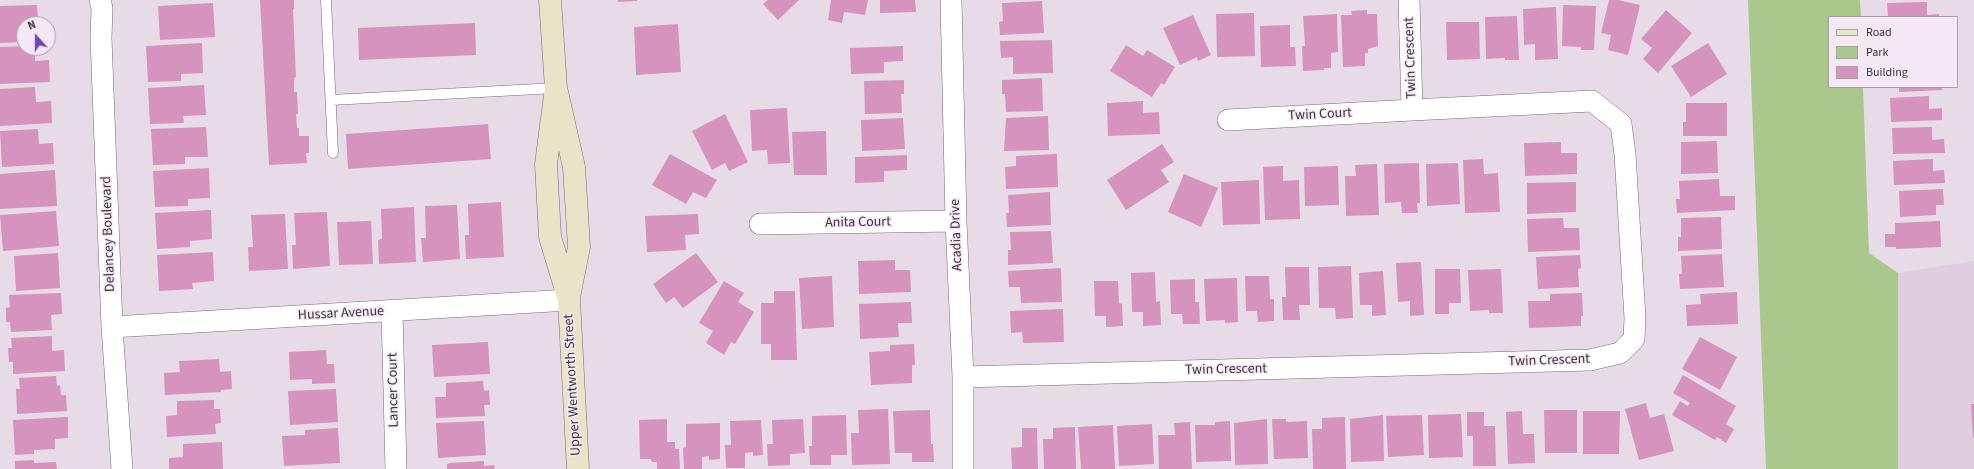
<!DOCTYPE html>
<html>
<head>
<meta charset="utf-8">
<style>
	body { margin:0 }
	#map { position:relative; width:1974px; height:469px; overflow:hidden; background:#e8dbe8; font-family:"Source Sans 3",sans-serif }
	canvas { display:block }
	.legend { position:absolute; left:1828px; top:16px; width:130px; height:72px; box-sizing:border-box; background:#f5e8f5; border:1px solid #aaa0aa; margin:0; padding:5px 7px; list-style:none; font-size:12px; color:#3a3539 }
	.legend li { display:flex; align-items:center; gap:8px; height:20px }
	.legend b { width:20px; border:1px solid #aaa0aa }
	.north { position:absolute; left:16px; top:16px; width:40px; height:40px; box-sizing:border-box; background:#f5e8f5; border:1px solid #aaa0aa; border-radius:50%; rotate:339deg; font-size:11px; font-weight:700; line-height:16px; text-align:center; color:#3a3539 }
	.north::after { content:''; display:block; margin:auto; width:14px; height:18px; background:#6c45be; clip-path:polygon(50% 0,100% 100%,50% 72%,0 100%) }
</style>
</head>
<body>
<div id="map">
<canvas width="1974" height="469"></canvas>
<ul class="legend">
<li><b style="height:5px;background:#ebe3c8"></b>Road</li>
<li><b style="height:11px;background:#aac88b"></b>Park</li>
<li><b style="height:11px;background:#d693bd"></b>Building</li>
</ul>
<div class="north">N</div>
</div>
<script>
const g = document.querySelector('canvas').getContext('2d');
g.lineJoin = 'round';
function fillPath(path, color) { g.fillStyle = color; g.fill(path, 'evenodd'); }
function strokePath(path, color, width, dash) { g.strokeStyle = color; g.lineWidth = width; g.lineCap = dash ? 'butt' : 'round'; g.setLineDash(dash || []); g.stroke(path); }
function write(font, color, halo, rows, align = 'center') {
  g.font = font + ' "Source Sans 3",sans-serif'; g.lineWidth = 3; g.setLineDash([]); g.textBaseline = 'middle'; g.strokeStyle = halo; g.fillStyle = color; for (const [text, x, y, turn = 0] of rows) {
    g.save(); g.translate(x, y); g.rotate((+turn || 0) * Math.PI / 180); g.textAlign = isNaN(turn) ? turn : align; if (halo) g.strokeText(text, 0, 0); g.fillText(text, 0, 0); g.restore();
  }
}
const built = new Path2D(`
	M1974 261V469H1898V273Z`);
const green = new Path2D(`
	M1748 0H1860L1861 17H1829V87H1863L1869 253 1898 273V469H1766Z`);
const building = new Path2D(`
	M260 0H294V9H293L296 77 294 78V92H297L298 114H296L297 128H299V136H309V153H306L307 163 269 165Z
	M618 0H637V1L618 2Z
	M768 0H799L778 20 763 4Z
	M831 0H868L865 15 844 12 842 23 828 20Z
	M880 0H915L916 12 880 13Z
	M1609 0H1618L1640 5 1628 55 1608 50 1611 35 1601 33Z
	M1042 1 1044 33 1000 35 999 22 1003 21 1002 3Z
	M1927 2V15L1939 14V17H1888L1887 3Z
	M213 3 215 37 160 40 158 6Z
	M37 5 38 20H47V24H24V42L0 43V6Z
	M1563 5 1596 6 1594 50H1581V47L1562 46Z
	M1556 7 1558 59 1535 60V44L1524 45 1523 9Z
	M1367 10V14H1377L1378 46 1368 49V53H1365V66L1343 67 1341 15H1352L1351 11Z
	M1666 10 1692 33 1658 73 1643 59 1652 48 1641 39Z
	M1254 13 1255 56 1217 57 1216 14Z
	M1337 14 1338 52 1331 53V68H1324V70L1303 71 1302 46H1305L1303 16Z
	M1193 15 1211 55 1198 61 1197 57 1180 65 1163 28Z
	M1517 16 1519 60H1505V58L1486 59 1485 17Z
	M1446 22H1479L1480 59 1447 60Z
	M475 23 476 55 359 60 358 28Z
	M678 24 681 72 636 75 634 27Z
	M1290 25V47H1295L1296 66 1261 67 1260 26Z
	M1052 40 1053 73 1013 74V57L1001 58 1000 41Z
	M202 43 203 73 181 74V81L148 82 146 46Z
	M1708 43 1727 74 1691 97 1671 66Z
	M1126 45 1143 56 1147 50 1175 67 1164 85 1161 83 1152 97 1110 71Z
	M24 46V48H35V61L49 60 50 82 0 84V47Z
	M903 46V61L884 62V73L851 74 850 48Z
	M1042 78 1043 111 1006 112 1005 94H1002V80Z
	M904 80V94H901L902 113 865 114 864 81Z
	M204 85 206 115 183 116 184 123 150 124 148 88Z
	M35 87 36 102 51 101 52 123 0 126V89Z
	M1899 87H1942V90L1899 92Z
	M1929 96V109L1942 108V120L1891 122 1890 98Z
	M1143 101V113L1159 112 1160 134 1108 136 1107 103Z
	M1686 103H1727V136H1683V122H1686Z
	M787 108 790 163 768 164 767 150 752 151 750 110Z
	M725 114 748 162 729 171 725 163 712 170 692 131Z
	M1048 116 1049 150 1004 151 1006 118Z
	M903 118 905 149 862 151 861 120Z
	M488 124 491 159 348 169 346 134Z
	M206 127 208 157H185V164L153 165 151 129Z
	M1932 127V140L1944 139 1945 153 1893 154 1892 128Z
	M38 129 39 144 53 143 54 164 2 167 0 131Z
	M826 131 827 175H794L792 132Z
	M1717 141 1718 173 1681 174V142Z
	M1561 142V153H1577V174L1525 176 1524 143Z
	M1162 144 1174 162 1161 170 1169 182 1126 210 1107 180Z
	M670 154 717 180 706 198 693 192 686 204 652 185Z
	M1057 154 1058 187 1006 189 1005 167 1016 166V156Z
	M907 155V170L884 171V182L855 183V157Z
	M1483 159 1484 174 1498 173 1500 212 1465 213 1463 160Z
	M1933 159V171L1944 170 1945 183 1894 185 1893 161Z
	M1419 163 1420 203H1417L1418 213H1402L1401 202 1385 203 1384 164Z
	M1458 163 1460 204 1427 206 1426 164Z
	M1377 164 1379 215 1346 216 1345 176H1356L1355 165Z
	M1283 166V181L1299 180 1300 219 1265 220 1263 167Z
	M1338 166 1339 205 1305 206 1304 167Z
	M209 168 210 198 188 199V206L155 207 153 171Z
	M55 170 57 206 0 209V174Z
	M1184 174 1218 188 1201 227 1168 212Z
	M1719 179 1720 196H1735V210L1677 213 1676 199H1680L1679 181Z
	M1259 180 1260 224 1223 225 1221 182Z
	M1576 182V212L1527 214V183Z
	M1943 189 1944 205H1936V215L1900 217 1899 191Z
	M1050 192 1051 225 1007 227 1006 213H1009L1008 195Z
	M501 202 504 257 466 259 465 235H469L468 204Z
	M457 205 460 259 423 262 421 238H426L425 206Z
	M414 207 416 262 379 264 378 240 382 239 381 209Z
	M211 210 212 239 190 241V247L157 249 155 213Z
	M56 211 59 246 3 251 0 215Z
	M327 212 330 266 293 269 292 245H296L294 213Z
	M285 214 288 269 249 271 248 247H253L251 215Z
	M698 214 699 234 685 235 686 250 647 252 645 216Z
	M1721 217 1722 249 1678 251V237H1681V218Z
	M1563 218 1564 228H1579L1580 250 1528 252 1527 219Z
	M371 221 373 264 339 265 337 222Z
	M1940 221 1941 247 1896 249V247H1885V234H1895V223Z
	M1051 231 1053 263 1008 265V250H1011L1010 232Z
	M213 252 214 281 192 283 193 289 159 291 157 255Z
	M58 253 60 288 16 291 14 256Z
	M696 253 718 282 683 308 674 297 666 303 653 284Z
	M1722 254 1724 287 1680 289 1679 274H1682L1681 256Z
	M1580 255 1581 268 1578 269 1579 287 1538 289 1536 257Z
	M895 260V270H910L911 292 859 294 858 261Z
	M1421 262 1424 315 1410 316V301L1398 302 1396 263Z
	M1351 266 1353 318 1336 319 1335 308H1319L1318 267Z
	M1285 267H1309L1310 305H1299L1300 320H1283L1282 297H1286Z
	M1061 268 1062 302 1021 303 1020 287H1009L1008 271Z
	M1435 269H1460L1461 303H1449V314H1435Z
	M1501 269 1503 313H1489V310L1470 311 1468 270Z
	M1383 271 1386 315 1372 316V305H1360L1359 273Z
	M1155 272 1156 302 1160 301 1161 325 1143 326V312H1132L1131 273Z
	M832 276 834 327 802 329 799 278Z
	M1245 276H1269L1270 299H1274V321L1258 322 1257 311H1246Z
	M1237 278 1238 322 1225 323V320L1206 321 1204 279Z
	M1195 279V302H1199L1200 324H1183L1182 314H1171L1170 280Z
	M724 281 744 293 738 302 754 312 735 344 731 342 724 355 706 343 713 331 699 323Z
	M1094 281H1118L1119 303 1122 304 1123 326 1106 327V316H1095Z
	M774 291H795L797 360H771V344H761V303H774Z
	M1737 292 1738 324 1687 326 1686 305 1701 304 1700 294Z
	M61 293 62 314 51 315 52 330 11 332 10 322H6V308L10 307 9 295Z
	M1582 293 1583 316H1581V326L1529 328 1528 301H1550V294Z
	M911 302 912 323H898L899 337 860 339 859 304Z
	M1063 309 1064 342 1023 343 1022 332 1011 333 1010 311Z
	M52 336V351L64 350 65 371 13 374V362H9L8 348H12L11 338Z
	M1700 337 1737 357 1720 390 1682 369Z
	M488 342 490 374 434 377 432 345Z
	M914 344 915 365H912V383L871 385 869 352 890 351V345Z
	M326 350 327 364H334L335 383 312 384V379L290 380 289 352Z
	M219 359 220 372 231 371 232 389 221 390V392L165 395 164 373 180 372 179 361Z
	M1683 375 1736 406 1726 424 1734 429 1726 443 1717 437 1715 440 1672 415 1680 401 1688 406 1690 403 1673 393Z
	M56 376 57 386 60 385 61 395H66L67 411 17 414 16 389H20L19 378Z
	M483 381 484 391 489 390 490 405H484L485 416 436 418 435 397H446V383Z
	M336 389 338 422 290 425 288 391Z
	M214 400V409H220L221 423 215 424 216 434 167 437 166 416 177 415V401Z
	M1646 403 1650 418 1664 414 1674 451 1639 460 1625 409Z
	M1971 404H1974V438H1973Z
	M888 409 890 464 852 465 851 433H859L858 410Z
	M930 410 931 444H933L934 462H912V453H895L893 411Z
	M1544 410H1577V453H1545Z
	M1522 411 1523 434H1534L1535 463 1508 464 1506 412Z
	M1583 411H1620L1619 454H1583Z
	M1467 412H1484V426H1495L1496 466H1473V436H1467Z
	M1461 414 1463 457 1429 458 1428 415Z
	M846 415 847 455H831V465H810L809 446H812V416Z
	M1383 415 1384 461 1351 462 1350 419Z
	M1422 415 1424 455 1388 457 1386 416Z
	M68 417V438L55 439V449L34 450V454L15 455 13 420Z
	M1345 417 1346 469H1313L1312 429H1322V418Z
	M667 419V442H675V449H679L680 469H657V462H652L651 459H640L639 420Z
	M803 419 805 453 790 454V465L768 466 767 444H773L772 420Z
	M1267 419 1268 464 1235 465 1234 423Z
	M1272 419H1286V422L1307 421 1308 458 1274 459Z
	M761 420 763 455 753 456V452L745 453V468H726L725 445H731L730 421Z
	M484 421 486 455 438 458 436 423Z
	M1230 421 1231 461 1196 462 1195 425H1215V422Z
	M1190 422 1192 469H1159L1158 435H1175L1174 423Z
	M720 423V459L709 460V456L702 457V469H684L683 448 686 447V424Z
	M1152 424 1154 464 1119 466 1117 426Z
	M1113 425 1115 469H1081L1078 427Z
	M1075 427 1076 469H1044L1043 439H1053V428Z
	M338 428 340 463 284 466 282 436 305 435V430Z
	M1022 428H1037L1038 469H1012L1011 448 1022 447Z
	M222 442 223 469H169V458L183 457V444Z
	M34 460V463L56 462 57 469H15V461Z
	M484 461V466L494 465 495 469H447V464L450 463Z`);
const service = new Path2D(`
	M326 0 333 153
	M331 100 556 88`);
const minor = new Path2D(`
	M100 0 102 8 101 38 112 327 122 469
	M951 0 956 221 963 377V469
	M1228 120 1412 110
	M760 224 956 221
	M392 311 396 469
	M112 327 569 300
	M963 377 1590 360 1620 353 1634 339 1635 318 1625 154 1621 124 1592 101 1412 110 1409 0`);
const secondary = new Path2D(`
	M550 0 556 88 574 167 579 247 569 297
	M556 88 546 164 550 237 569 300 578 469`);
const streetNames = [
	["Twin Crescent",1411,58,-92],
	["Twin Court",1320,115,-3],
	["Anita Court",858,223,-1],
	["Delancey Boulevard",109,234,-92],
	["Acadia Drive",957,235,-92],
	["Hussar Avenue",341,314,-3],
	["Twin Crescent",1549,361,-2],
	["Twin Crescent",1226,370,-1],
	["Upper Wentworth Street",573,385,-93],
	["Lancer Court",394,390,-91]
];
fillPath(built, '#e0cee0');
fillPath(green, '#aac88b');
fillPath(building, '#d693bd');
strokePath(service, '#756a75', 11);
strokePath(minor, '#756a75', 22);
strokePath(secondary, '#756a75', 23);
strokePath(service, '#fff', 10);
strokePath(minor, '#fff', 21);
strokePath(secondary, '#ebe3c8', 22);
write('14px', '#3a3539', '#f5e8f5', streetNames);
</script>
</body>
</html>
